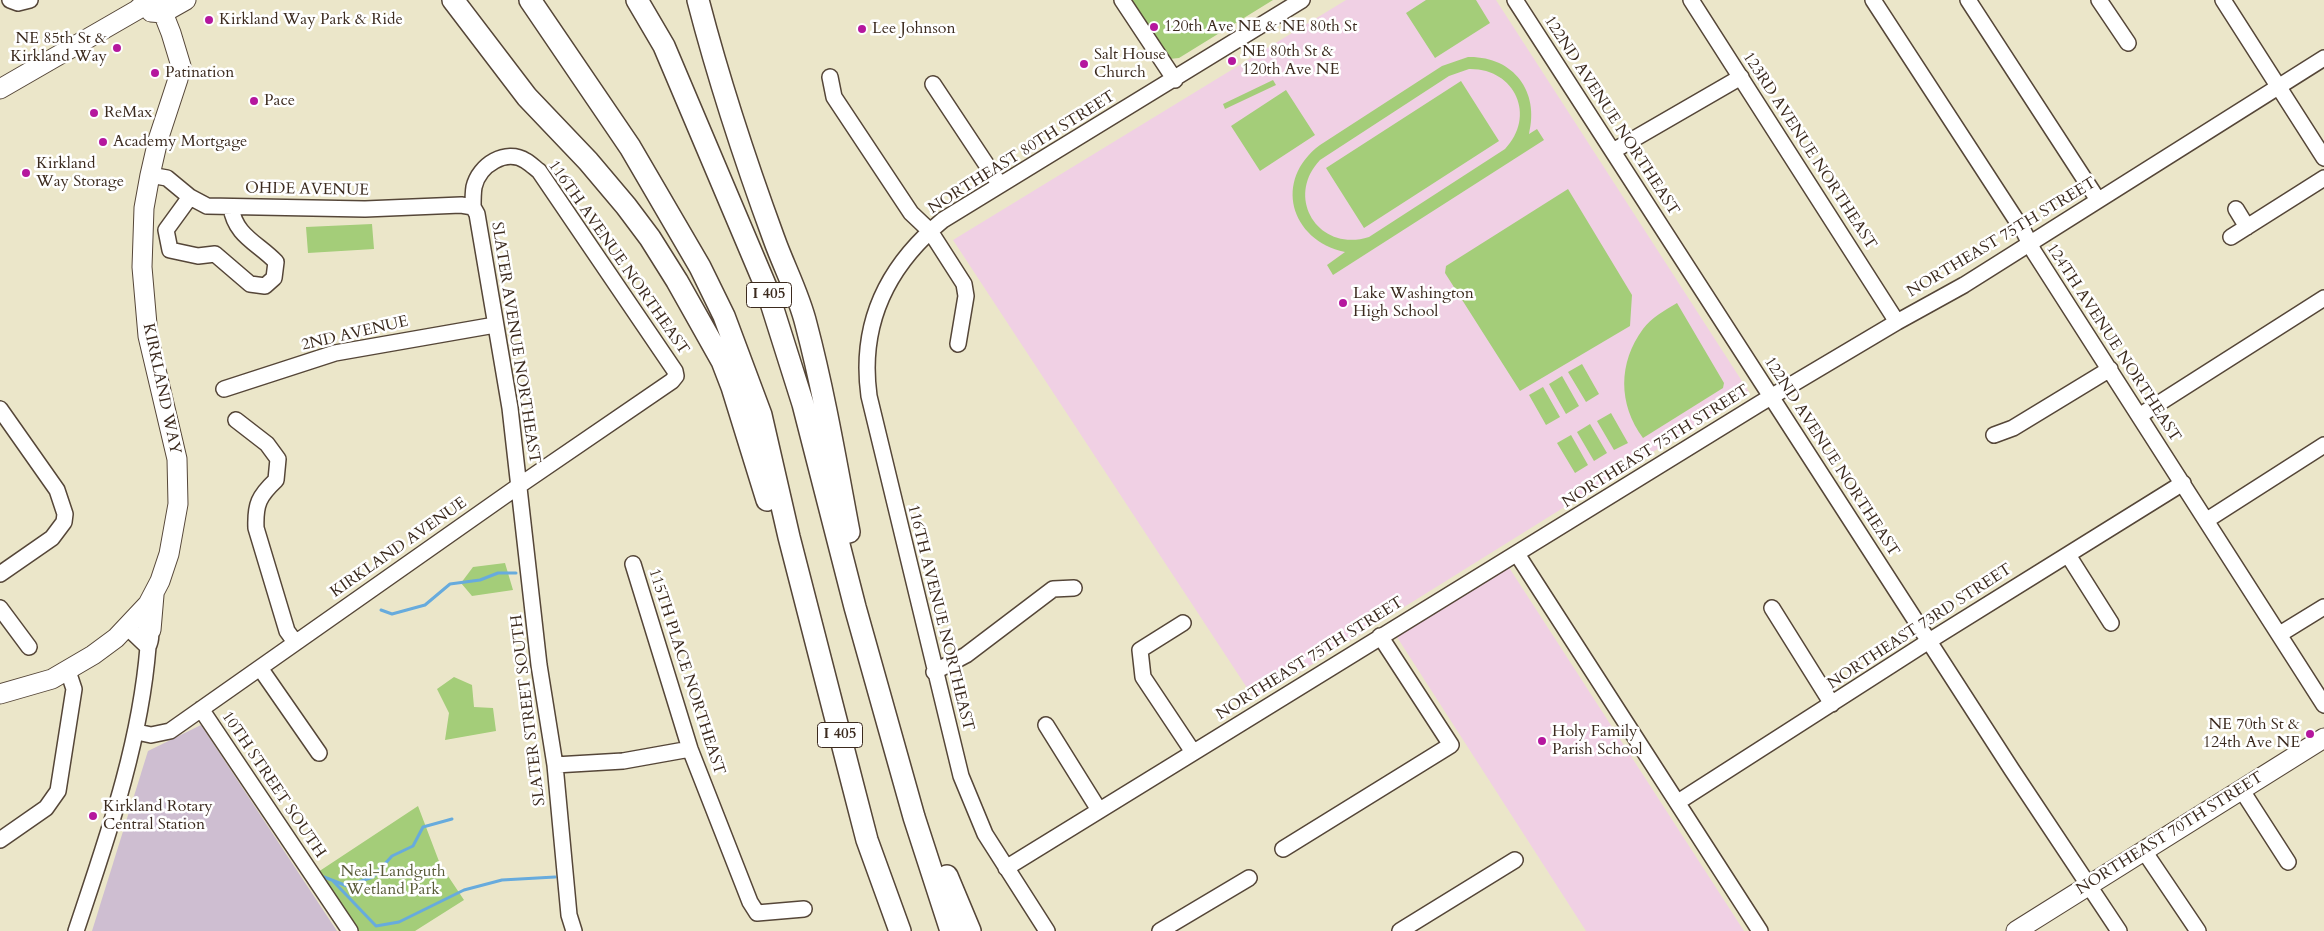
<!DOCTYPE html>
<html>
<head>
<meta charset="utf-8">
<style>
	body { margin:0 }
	canvas { display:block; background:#ebe6c9 }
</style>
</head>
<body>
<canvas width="2324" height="931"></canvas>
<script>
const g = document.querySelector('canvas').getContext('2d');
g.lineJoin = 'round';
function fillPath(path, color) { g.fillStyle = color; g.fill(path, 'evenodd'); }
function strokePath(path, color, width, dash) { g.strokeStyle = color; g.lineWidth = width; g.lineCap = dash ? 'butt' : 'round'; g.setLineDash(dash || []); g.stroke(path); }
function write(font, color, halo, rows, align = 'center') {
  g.font = font + ' Cardo,serif'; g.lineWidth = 5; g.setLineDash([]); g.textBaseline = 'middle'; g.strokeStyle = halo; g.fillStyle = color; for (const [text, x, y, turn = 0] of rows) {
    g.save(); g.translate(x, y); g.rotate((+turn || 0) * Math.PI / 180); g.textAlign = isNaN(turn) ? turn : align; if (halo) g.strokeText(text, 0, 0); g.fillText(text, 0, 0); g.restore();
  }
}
const built = new Path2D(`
	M1346 0H1496L1749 392 1255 700 953 240Z
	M1508 566 1744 931H1586L1395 634Z`);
const industrial = new Path2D(`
	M201 725 337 931H92L148 751Z`);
const green = new Path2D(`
	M1129 0H1273L1179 58 1169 59Z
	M1426 0H1476L1490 23 1435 58 1406 13Z
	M1468 57C1513 56 1540 91 1529 134L1537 129 1544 140 1333 275 1327 265 1345 252C1290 240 1273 180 1320 145L1442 66ZM1469 69C1515 68 1537 116 1505 149L1369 237C1319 253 1284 198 1320 160L1449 76Z
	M1273 80 1276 85 1225 109 1223 104Z
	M1461 81 1499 141 1364 228 1326 168Z
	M1286 90 1315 135 1260 171 1231 126Z
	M1568 189 1632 295 1630 326 1520 391 1445 273 1446 266Z
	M372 224 374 249 308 253 306 227Z
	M1677 303 1724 383 1723 388 1643 438C1618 404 1618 363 1643 329 1651 318 1665 310 1677 303Z
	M1582 364 1599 394 1586 402 1568 372Z
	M1562 376 1579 406 1566 414 1549 384Z
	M1543 387 1560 417 1546 425 1529 395Z
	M1611 413 1628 443 1614 450 1597 421Z
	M1590 424 1607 453 1594 461 1577 432Z
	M1571 435 1588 465 1575 473 1557 443Z
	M505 563 513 590 472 596 461 583 473 567Z
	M454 677 472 685 474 707 493 708 496 731 445 740 449 713 437 689Z
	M418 806 440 864 464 900 415 931H353L315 874Z`);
const stream = new Path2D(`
	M381 610 392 614 425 605 450 584 480 580 498 573H516
	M324 877 347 886 373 877 392 856 413 846 423 827 452 819
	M333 881 376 926 399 922 464 890 502 880 555 877`);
const minor = new Path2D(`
	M10 0 18 3 30 0
	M1122 0 1175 80
	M1515 0 2012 770 2119 931
	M1691 0 1897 322
	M1873 0 2024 232 2034 252 2324 705
	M1968 0 2098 200
	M2099 0 2128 43
	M2223 0 2324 158
	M830 77 834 97 911 213 930 231 964 284 966 296 958 344
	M933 84 1000 185
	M1613 151 1741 77
	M150 175 167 178 190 197 207 206 365 209 461 205 473 207
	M190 197 166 230 170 250 198 256 215 254 250 284 265 286 274 278 276 262C258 243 235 236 231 207
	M473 207 477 214 510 408 539 665 555 765 569 915 574 931
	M2236 209 2247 227
	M2231 237 2324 178
	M224 389 335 353 495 325
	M0 409 57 490 65 514 64 522 52 538 0 574
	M2139 416 2324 298
	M236 420 267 444 278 459 276 480C259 496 255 504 256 528L287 631 295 642
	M1994 435 2013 428 2110 369
	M2207 520 2324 445
	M1517 554 1760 931
	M2068 555 2111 623
	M633 564 690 749 750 902 757 913 804 909
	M0 608 29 647
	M1772 608 1832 704
	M1183 623 1140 650 1143 677 1193 752
	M127 627 148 647
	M2280 634 2324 607
	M260 668 319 753
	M934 672 966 655 1053 589 1074 588
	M201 709 350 931
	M1046 725 1099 810
	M137 732 151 735 170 731 520 485 672 381 676 376 675 371 539 171C535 168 531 164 526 161 506 148 479 165 474 187 473 193 473 201 473 207
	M555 765 623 761 690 749
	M2241 789 2288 862
	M1678 802 1929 641 2183 483
	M0 840 46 808 58 791 74 689 68 671
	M1283 849 1451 745 1380 636
	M2144 851 2198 931
	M1006 868 1759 404 1897 322 1964 285 2324 58
	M76 931C107 838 140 746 148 647 153 636 151 630 143 621
	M1047 931 985 834 961 776 869 396C859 323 887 266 943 220L1302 0
	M1160 931 1249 878
	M1400 931 1515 860`);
const major = new Path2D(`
	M151 12 163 13 186 0
	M0 89 137 10 148 0
	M151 630 154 595
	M0 694 52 679 93 655 116 638 148 604 160 581 169 554 178 504 177 459 148 336 142 267 144 208 150 175 158 140 178 79 181 66 171 33 158 0
	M2016 931 2324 738`);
const highway = new Path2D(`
	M453 0 527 97 588 161 626 206 650 238 677 281 722 361 732 387 767 500
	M530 0 630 147 700 267 724 316 761 415 789 537 852 782 867 840 900 931
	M637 0 664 46 766 287 803 404 855 607 914 817 951 931
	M698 0C719 81 745 160 774 239 784 267 799 295 806 324 824 392 836 463 849 532
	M947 876 970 931`);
const markers = [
	[209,20,5,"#b5179e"],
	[1154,27,5,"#b5179e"],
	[862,29,5,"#b5179e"],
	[117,48,5,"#b5179e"],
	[1232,61,5,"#b5179e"],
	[1084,64,5,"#b5179e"],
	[155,73,5,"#b5179e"],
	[254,101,5,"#b5179e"],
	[94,113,5,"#b5179e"],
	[103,142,5,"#b5179e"],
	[26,173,5,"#b5179e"],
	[1343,303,5,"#b5179e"],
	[2310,734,5,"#b5179e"],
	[1542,741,5,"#b5179e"],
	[93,816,5,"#b5179e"]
];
const shields = [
	[769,295,45],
	[840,735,45]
];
const shieldNames = [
	["I 405",769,295],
	["I 405",840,735]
];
const poiNames = [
	["Kirkland Way Park & Ride",219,20],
	["120th Ave NE & NE 80th St",1164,27],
	["Lee Johnson",872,29],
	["NE 85th St &",107,39,"right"],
	["Kirkland Way",107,57,"right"],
	["NE 80th St &",1242,52],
	["120th Ave NE",1242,70],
	["Salt House",1094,55],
	["Church",1094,73],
	["Patination",165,73],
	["Pace",264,101],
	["ReMax",104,113],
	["Academy Mortgage",113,142],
	["Kirkland",36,164],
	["Way Storage",36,182],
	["Lake Washington",1353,294],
	["High School",1353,312],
	["NE 70th St &",2300,725,"right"],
	["124th Ave NE",2300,743,"right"],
	["Holy Family",1552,732],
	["Parish School",1552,750],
	["Kirkland Rotary",103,807],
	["Central Station",103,825]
];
const streetNames = [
	["122ND AVENUE NORTHEAST",1611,116,57],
	["123RD AVENUE NORTHEAST",1809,151,57],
	["NORTHEAST 80TH STREET",1022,153,-32],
	["OHDE AVENUE",307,190,1],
	["NORTHEAST 75TH STREET",2002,238,-31],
	["116TH AVENUE NORTHEAST",618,258,55],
	["2ND AVENUE",355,334,-13],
	["SLATER AVENUE NORTHEAST",515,343,81],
	["124TH AVENUE NORTHEAST",2113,343,57],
	["KIRKLAND WAY",161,389,78],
	["NORTHEAST 75TH STREET",1656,447,-32],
	["122ND AVENUE NORTHEAST",1831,457,57],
	["KIRKLAND AVENUE",399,548,-35],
	["116TH AVENUE NORTHEAST",940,618,76],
	["NORTHEAST 73RD STREET",1920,627,-33],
	["NORTHEAST 75TH STREET",1310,659,-32],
	["115TH PLACE NORTHEAST",686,672,72],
	["SLATER STREET SOUTH",529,710,-97],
	["10TH STREET SOUTH",273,785,56],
	["NORTHEAST 70TH STREET",2170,834,-32]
];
const parkNames = [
	["Neal-Landguth",393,872],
	["Wetland Park",393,890]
];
fillPath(built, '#f0d0e4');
fillPath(industrial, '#cebed1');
fillPath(green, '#a4cd79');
strokePath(stream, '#67abdd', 3);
strokePath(minor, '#554638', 18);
strokePath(major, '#554638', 21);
strokePath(highway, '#554638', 24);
strokePath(minor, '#fff', 15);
strokePath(major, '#fff', 19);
strokePath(highway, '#fff', 21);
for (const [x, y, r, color] of markers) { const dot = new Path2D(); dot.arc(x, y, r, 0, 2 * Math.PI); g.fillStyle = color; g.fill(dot); strokePath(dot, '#fff', 2); }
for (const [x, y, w] of shields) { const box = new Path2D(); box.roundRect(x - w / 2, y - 12.5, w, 25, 4); g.fillStyle = '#fff'; g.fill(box); strokePath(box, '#3b2a1e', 1); }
write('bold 15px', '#3b2a1e', null, shieldNames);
write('16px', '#3b2a1e', '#fff', poiNames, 'left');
write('16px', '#3b2a1e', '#fff', streetNames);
write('16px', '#5a5b39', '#fff', parkNames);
</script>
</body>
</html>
